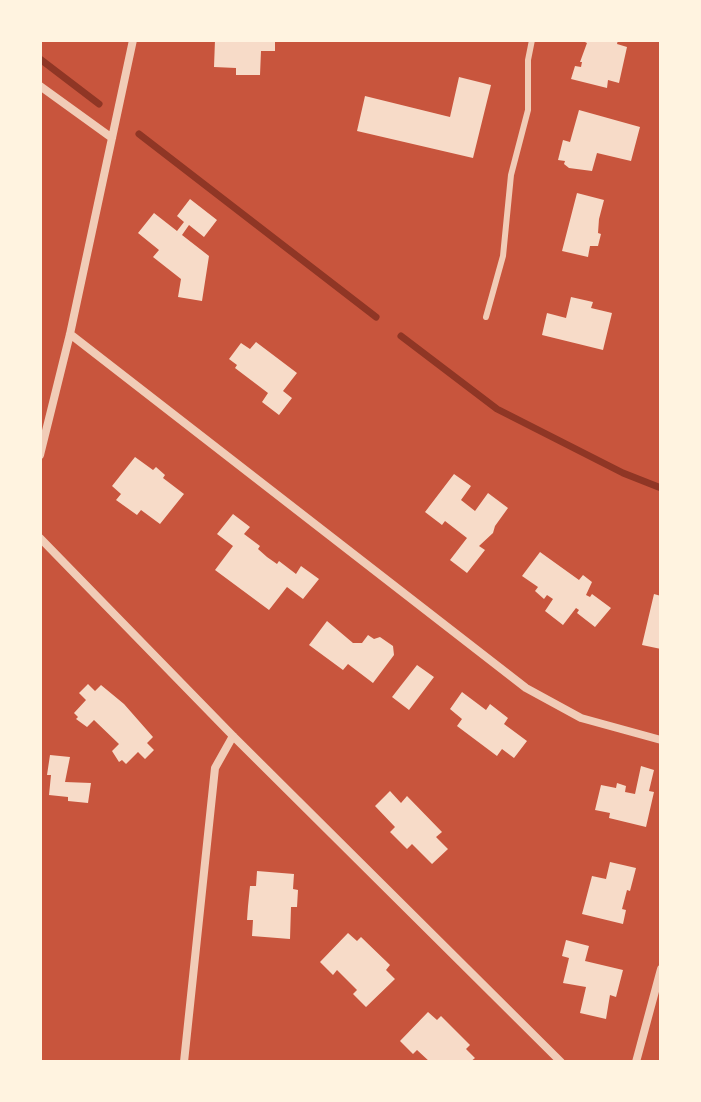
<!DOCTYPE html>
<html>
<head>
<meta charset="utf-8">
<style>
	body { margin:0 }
	#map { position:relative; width:701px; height:1102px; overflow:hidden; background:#c8553d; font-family:Bitter,serif }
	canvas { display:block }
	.frame { position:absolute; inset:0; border:42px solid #fff3e0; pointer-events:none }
</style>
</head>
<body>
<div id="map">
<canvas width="701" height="1102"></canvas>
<div class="frame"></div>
</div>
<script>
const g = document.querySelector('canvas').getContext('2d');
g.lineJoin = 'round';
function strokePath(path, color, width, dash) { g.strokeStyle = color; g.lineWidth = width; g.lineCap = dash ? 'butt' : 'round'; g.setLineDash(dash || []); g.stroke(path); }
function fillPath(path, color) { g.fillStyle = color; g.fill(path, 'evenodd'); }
const stream = new Path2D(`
	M40 59 99 104
	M139 134 376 317
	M401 336 497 409 623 473 661 488`);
const building = new Path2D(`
	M215 40H275V51H261L260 75H236V68L214 67Z
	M581 40H618L617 44 627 47 619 83 608 80 607 88 571 79 575 66 581 67 582 62H580L587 43Z
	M459 77 491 85 473 158 357 131 365 96 450 117Z
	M579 110 640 127 631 161 597 153 592 171 569 168 564 164 565 161 558 160 563 140 570 142Z
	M577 193 604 200 599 219 598 233 601 234 598 246H590L588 257 562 251Z
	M190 199 217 220 204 237 189 225 182 235 209 256 202 301 178 297 181 279 153 257 159 250 138 233 154 213 177 231 184 222 177 216Z
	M571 297 593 302 591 308 612 313 603 350 542 335 547 313 566 318Z
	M256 342 297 373 283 391 292 398 279 415 262 402 268 393 235 368 237 365 229 359 241 343 250 349Z
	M135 457 153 470 156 467 165 475 163 478 184 494 160 524 141 510 137 515 116 500 121 494 112 486Z
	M454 474 471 486 461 500 475 511 488 493 508 508 495 526 493 533 479 546 485 550 467 573 450 560 467 538 445 521 442 525 425 512Z
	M233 514 250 527 244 534 260 546 258 549 267 557 277 564 279 561 296 574 301 566 319 579 303 599 287 587 269 610 215 570 233 546 217 534Z
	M540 552 579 580 583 575 592 582 586 595 590 597 592 594 611 608 595 627 577 613 579 610 576 608 563 625 545 611 553 599 547 595 544 599 535 591 538 587 522 576Z
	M654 594 661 596V649L642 645Z
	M327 621 353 643H362L368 635 374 639 380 637 393 646 394 655 373 683 348 664 343 670 309 645Z
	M417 665 434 677 409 710 392 697Z
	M88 684 95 691 101 685 124 704 153 737 147 743 154 750 145 759 138 752 126 764 122 760 119 762 112 751 119 744 94 720 87 727 76 719 78 717 74 713 86 700 79 693Z
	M462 692 486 710 490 704 508 718 504 724 527 741 514 758 502 749 497 756 457 726 462 719 450 709Z
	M50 755 70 757 65 782 91 783 88 803 68 801V797L49 795 51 775H47Z
	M641 766 654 770 649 791 654 792 646 827 609 818 610 813 595 810 601 785 616 788 617 783 626 786 625 792 635 794Z
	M390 791 401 803 407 796 442 832 436 837 448 849 432 864 412 844 407 849 390 832 395 827 375 806Z
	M610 862 636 868 630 891 627 890 622 909 626 910 623 924 582 914 592 876 606 879Z
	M257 871 294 874 293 889 298 890 297 907H291L290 939 252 936 253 920H247L248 906 250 886H256Z
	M348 933 357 941 361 937 390 965 386 970 395 979 366 1007 353 994 357 990 337 970 333 975 320 962Z
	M566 940 589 946 585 961 623 970 616 997 610 995 606 1019 580 1013 586 987 563 983 569 958 562 956Z
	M428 1012 437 1020 441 1016 470 1045 466 1049 475 1058 470 1062H430L417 1050 413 1054 400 1041Z`);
const service = new Path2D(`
	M486 317 503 256 511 175 528 110V60L532 40`);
const minor = new Path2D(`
	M40 86 112 138
	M70 334 526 688 581 718 661 740
	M40 455 70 334 133 40
	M40 538 233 736 561 1062
	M184 1062 215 768 233 736
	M636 1062 661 969`);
strokePath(stream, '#8f3625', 7);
fillPath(building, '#f7dbc8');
strokePath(service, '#f1ccb7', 6);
strokePath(minor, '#f1ccb7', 8);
</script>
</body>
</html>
